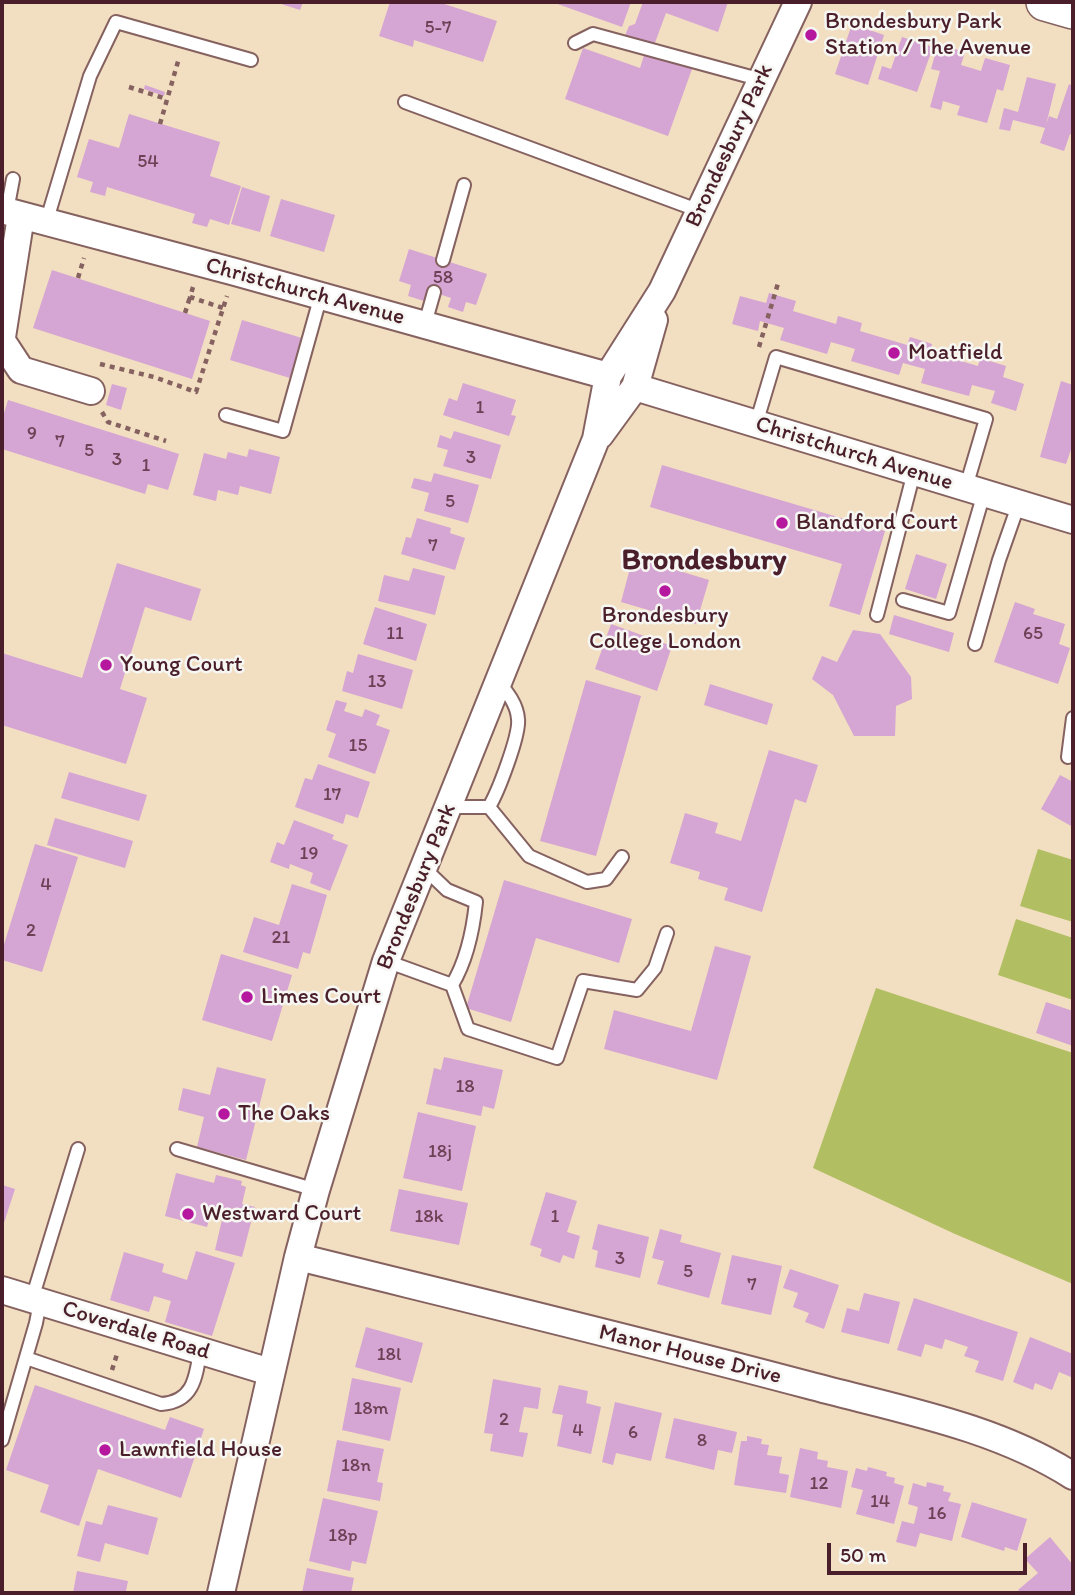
<!DOCTYPE html>
<html>
<head>
<meta charset="utf-8">
<style>
	body { margin:0 }
	#map { position:relative; width:1075px; height:1595px; overflow:hidden; background:#f2dec1; font-family:Itim,sans-serif }
	canvas { display:block }
	.frame { position:absolute; inset:0; border:4px solid #4a1f2b; pointer-events:none }
	.scale { position:absolute; left:827px; top:1543px; width:200px; height:32px; box-sizing:border-box; border:4px solid #4a1f2b; border-top:0; padding-left:9px; font-size:21px; line-height:24px; white-space:nowrap; color:#4a1f2b; -webkit-text-stroke:5px #f6f6f2; paint-order:stroke }
</style>
</head>
<body>
<div id="map">
<canvas width="1075" height="1595"></canvas>
<div class="frame"></div>
<div class="scale">50 m</div>
</div>
<script>
const g = document.querySelector('canvas').getContext('2d');
g.lineJoin = 'round';
function fillPath(path, color) { g.fillStyle = color; g.fill(path, 'evenodd'); }
function strokePath(path, color, width, dash) { g.strokeStyle = color; g.lineWidth = width; g.lineCap = dash ? 'butt' : 'round'; g.setLineDash(dash || []); g.stroke(path); }
function write(font, color, halo, rows, align = 'center') {
  g.font = font + ' Itim,sans-serif'; g.lineWidth = 5; g.setLineDash([]); g.textBaseline = 'middle'; g.strokeStyle = halo; g.fillStyle = color; for (const [text, x, y, turn = 0] of rows) {
    g.save(); g.translate(x, y); g.rotate((+turn || 0) * Math.PI / 180); g.textAlign = isNaN(turn) ? turn : align; if (halo) g.strokeText(text, 0, 0); g.fillText(text, 0, 0); g.restore();
  }
}
const green = new Path2D(`
	M1038 849 1073 860V922L1020 906Z
	M1016 919 1073 938V1000L998 975Z
	M876 988 1073 1053V1284L955 1234 813 1168Z`);
const building = new Path2D(`
	M275 2H303L300 10Z
	M390 2H438L497 21 483 62 414 40 413 47 379 36Z
	M552 2H631L622 27Z
	M643 2H728L718 32 666 13 653 48 624 38 629 26 635 24Z
	M852 24 884 35 868 85 835 74Z
	M902 37 933 47 917 92 878 79 882 66 891 69Z
	M938 44 965 52 961 65 981 71 985 58 1010 65 1003 91 997 89 987 123 957 115 960 106 943 101 941 110 930 107 940 71 931 69Z
	M583 48 640 68 645 52 692 69 668 136 565 99Z
	M1027 77 1056 84 1046 125 1049 116 1057 119 1069 84 1073 86V135L1070 134 1064 151 1040 143 1045 128 1013 120 1010 131 999 129 1004 108 1018 112Z
	M145 85 165 92 164 96 144 89Z
	M129 114 220 142 210 176 241 186 229 225 210 219 207 227 192 223 195 214 107 187 105 196 90 192 93 182 77 177 89 139 119 148Z
	M242 187 270 196 260 232 231 224Z
	M281 199 335 215 324 252 270 236Z
	M409 249 487 274 476 305 466 302 463 312 448 307 451 298 427 290 424 301 408 296 411 285 399 281Z
	M52 270 210 321 192 379 33 328Z
	M769 293 796 301 793 311 836 324 838 316 862 323 860 331 907 345 910 337 932 344 930 352 978 366 980 358 1006 366 1003 377 1024 384 1016 411 991 403 995 391 972 385 969 396 921 383 925 369 903 363 899 375 851 361 855 349 831 342 827 354 780 340 784 328 760 321 758 331 732 324 740 296 766 303Z
	M242 320 302 338 290 378 230 360Z
	M1061 381 1073 385V444L1066 464 1040 457Z
	M463 383 516 400 511 415 516 416 509 436 443 415 449 398 457 401Z
	M112 384 127 388 121 410 106 405Z
	M8 400 179 454 168 490 148 484 145 494 2 449V420Z
	M454 431 501 445 491 479 443 466 448 450 437 447 440 435 451 439Z
	M249 449 280 457 271 494 240 486 238 495 218 490 216 501 193 495 204 453 226 459 228 452 247 457Z
	M662 465 885 531 860 615 829 606 842 564 650 507Z
	M434 473 479 485 468 523 424 511 429 493 411 488 414 478 431 482Z
	M417 518 451 528 450 533 465 538 455 570 401 554 406 537 411 538Z
	M916 554 947 564 936 599 905 589Z
	M633 557 709 580 696 624 621 602Z
	M117 563 201 589 191 621 145 607 120 689 147 698 126 764 2 725V653L82 678Z
	M413 568 445 576 435 615 378 601 384 575 409 581Z
	M1015 602 1035 609 1033 614 1065 624 1059 644 1070 648 1058 684 994 662Z
	M375 607 427 624 416 661 363 644Z
	M894 615 954 633 949 652 889 634Z
	M611 624 672 646 657 691 595 669Z
	M853 630 880 634 911 677 912 699 896 706 895 736H854L833 695 812 679 822 656 837 662Z
	M358 654 413 670 402 709 342 691 347 671 353 673Z
	M586 680 641 696 596 856 540 841Z
	M710 684 773 704 767 725 704 705Z
	M336 700 347 703 344 711 362 717 365 709 380 715 376 725 390 730 375 774 328 757 336 734 326 730Z
	M769 750 818 765 806 803 795 799 762 912 724 900 728 888 698 879 700 872 670 863 685 813 718 823 715 833 741 841Z
	M318 764 370 782 358 818 346 814 343 824 295 807 305 778 312 780Z
	M69 772 147 795 139 821 61 798Z
	M1060 775 1073 782V827L1041 809Z
	M55 818 133 841 125 868 47 845Z
	M294 820 334 835 332 839 348 845 330 891 310 883 313 873 290 864 289 869 270 862 277 842 284 845Z
	M35 844 78 857 42 972 2 960V951Z
	M504 880 632 919 619 963 536 938 511 1022 466 1008Z
	M292 884 327 895 310 954 303 952 298 969 243 952 254 917 279 925Z
	M715 946 751 956 717 1080 604 1049 614 1010 691 1031Z
	M221 954 292 975 272 1041 202 1020Z
	M1046 1002 1073 1011V1046L1036 1033Z
	M444 1057 503 1070 494 1109 483 1106 481 1116 426 1104 434 1068 441 1070Z
	M217 1067 266 1079 246 1160 197 1147 204 1117 178 1110 183 1088 210 1095Z
	M418 1112 476 1126 462 1191 403 1178Z
	M176 1173 214 1183 216 1175 242 1181 241 1185 246 1187 242 1204 255 1207 242 1257 215 1250 224 1211 212 1208 207 1227 165 1216Z
	M2 1185 15 1189 2 1229Z
	M399 1189 468 1203 459 1245 390 1231Z
	M546 1192 577 1201 567 1232 580 1236 574 1259 563 1255 560 1263 540 1256 542 1249 530 1245Z
	M598 1224 649 1237 640 1278 595 1267 598 1251 592 1249Z
	M660 1229 682 1235 680 1242 721 1253 709 1298 657 1284 664 1261 652 1258Z
	M196 1251 235 1263 212 1336 165 1322 171 1301 154 1296 149 1312 110 1300 124 1252 164 1264 162 1272 187 1280Z
	M732 1255 782 1266 771 1315 721 1304Z
	M790 1269 839 1285 824 1329 805 1322 809 1313 793 1307 798 1293 783 1288Z
	M864 1293 900 1302 889 1344 841 1332 847 1308 859 1311Z
	M914 1298 1018 1332 1003 1381 975 1372 979 1361 964 1356 968 1347 945 1339 942 1349 925 1344 921 1357 897 1350Z
	M366 1327 423 1343 412 1383 355 1367Z
	M1030 1337 1073 1354 1071 1377 1059 1372 1052 1390 1035 1383 1033 1390 1013 1382Z
	M352 1378 401 1388 390 1441 342 1430Z
	M493 1379 541 1388 538 1409 524 1407 519 1432 528 1433 523 1457 490 1451 493 1434 484 1433Z
	M35 1385 165 1430 170 1417 204 1429 181 1498 98 1469 79 1526 40 1512 49 1485 6 1470Z
	M559 1385 588 1391 586 1403 601 1407 591 1454 557 1446 563 1415 552 1413Z
	M615 1402 662 1413 651 1461 616 1453 613 1465 602 1462Z
	M674 1418 737 1432 732 1453 718 1450 714 1470 665 1458Z
	M747 1436 762 1439 761 1444 769 1445 767 1455 782 1457 779 1473 789 1475 786 1493 734 1485 741 1441H747Z
	M337 1440 384 1449 377 1482 383 1483 380 1501 327 1491Z
	M800 1448 818 1452 817 1459 828 1461 827 1467 848 1471 841 1508 790 1497Z
	M868 1467 887 1472 886 1476 895 1478 894 1483 904 1486 894 1524 856 1514 863 1490 851 1487 856 1468 867 1471Z
	M927 1482 944 1486 943 1491 951 1493 948 1501 961 1504 952 1541 920 1533 916 1547 896 1542 902 1521 914 1524 918 1507 908 1504 913 1483 926 1487Z
	M323 1498 378 1511 366 1564 352 1561 350 1571 309 1561Z
	M972 1502 1027 1519 1017 1551 1005 1547 1004 1551 961 1537Z
	M108 1505 158 1518 148 1555 105 1543 100 1562 77 1556 86 1521 102 1525Z
	M1050 1537 1073 1565V1593H1021L1018 1590 1038 1573 1025 1559Z
	M307 1568 354 1578 351 1593H302Z
	M77 1571 128 1581 126 1591 133 1593H73Z`);
const path = new Path2D(`
	M129 87 167 99
	M160 124 179 58
	M78 278 84 258
	M193 287 190 297 223 308
	M185 313 190 297
	M759 347 779 280
	M100 364 154 377 196 392 227 296
	M102 412 108 422 166 441
	M112 1370 118 1351`);
const lane = new Path2D(`
	M575 43 593 34 762 80
	M405 102 700 211
	M7 211 13 179
	M46 223 90 76 116 22 251 60
	M443 260 464 185
	M425 324 434 292
	M226 415 283 431 321 295
	M756 424 776 357 986 419 966 487
	M903 600 949 613 984 493
	M877 615 914 472
	M975 644 999 560 1019 503
	M498 681C507 692 517 704 518 719 520 735 498 792 489 807L529 856 587 882 606 879 622 857
	M1068 757 1073 718
	M449 807H489
	M424 868 447 890 476 902C473 931 467 960 452 985
	M386 961 452 985 468 1029 557 1058 583 981 637 990 655 968 667 933
	M177 1149 316 1190
	M32 1299 78 1149
	M26 1358 161 1404C193 1402 196 1378 200 1351
	M2 1440 36 1323 40 1302`);
const street = new Path2D(`
	M2 210 235 272 608 376
	M2 337 21 216
	M2 341 21 370 91 391
	M635 387 1073 520
	M600 435 635 387 654 320
	M298 1257C468 1299 639 1340 808 1385 897 1409 995 1426 1073 1476
	M2 1290 270 1372
	M221 1593 298 1257 316 1190 386 961 596 439 608 376 662 291 798 2`);
const secondary = new Path2D(`
	M1045 2 1073 10`);
const markers = [
	[811,35,7,"#b5179e"],
	[894,353,7,"#b5179e"],
	[782,523,7,"#b5179e"],
	[665,591,7,"#b5179e"],
	[106,665,7,"#b5179e"],
	[247,997,7,"#b5179e"],
	[224,1114,7,"#b5179e"],
	[188,1214,7,"#b5179e"],
	[105,1450,7,"#b5179e"]
];
const numberNames = [
	["5-7",438,28],
	["54",148,162],
	["58",443,278],
	["1",480,408],
	["9",32,434],
	["7",60,442],
	["5",89,451],
	["3",471,458],
	["3",117,460],
	["1",146,466],
	["5",450,502],
	["7",433,546],
	["11",395,634],
	["65",1033,634],
	["13",377,682],
	["15",358,746],
	["17",332,795],
	["19",309,854],
	["4",46,885],
	["2",31,931],
	["21",281,938],
	["18",465,1087],
	["18j",440,1152],
	["18k",429,1217],
	["1",555,1217],
	["3",620,1259],
	["5",688,1272],
	["7",752,1285],
	["18l",389,1355],
	["18m",371,1409],
	["2",504,1420],
	["4",578,1431],
	["6",633,1433],
	["8",702,1441],
	["18n",356,1466],
	["12",819,1484],
	["14",880,1502],
	["16",937,1514],
	["18p",343,1536]
];
const poiNames = [
	["Brondesbury Park",825,22],
	["Station / The Avenue",825,48],
	["Moatfield",908,353],
	["Blandford Court",796,523],
	["Brondesbury",665,616,"center"],
	["College London",665,642,"center"],
	["Young Court",120,665],
	["Limes Court",261,997],
	["The Oaks",238,1114],
	["Westward Court",202,1214],
	["Lawnfield House",119,1450]
];
const streetNames = [
	["Brondesbury Park",730,146,-65],
	["Christchurch Avenue",305,292,15],
	["Christchurch Avenue",854,454,17],
	["Brondesbury Park",417,887,-68],
	["Coverdale Road",136,1331,17],
	["Manor House Drive",690,1355,14]
];
const districtNames = [
	["Brondesbury",704,561]
];
fillPath(green, '#b1be61');
fillPath(building, '#d5a5d3');
strokePath(lane, '#856260', 16);
strokePath(street, '#856260', 30);
strokePath(secondary, '#856260', 40);
strokePath(path, '#856260', 4.5, [5, 5]);
strokePath(lane, '#fff', 12);
strokePath(street, '#fff', 26);
strokePath(secondary, '#fff', 37);
for (const [x, y, r, color] of markers) { const dot = new Path2D(); dot.arc(x, y, r, 0, 2 * Math.PI); g.fillStyle = color; g.fill(dot); strokePath(dot, '#f6f6f2', 2.5); }
write('19px', '#6d4055', null, numberNames);
write('23px', '#4a1f2b', '#f6f6f2', poiNames, 'left');
write('23px', '#4a1f2b', '#f6f6f2', streetNames);
write('bold 30px', '#4a1f2b', '#f6f6f2', districtNames);
</script>
</body>
</html>
